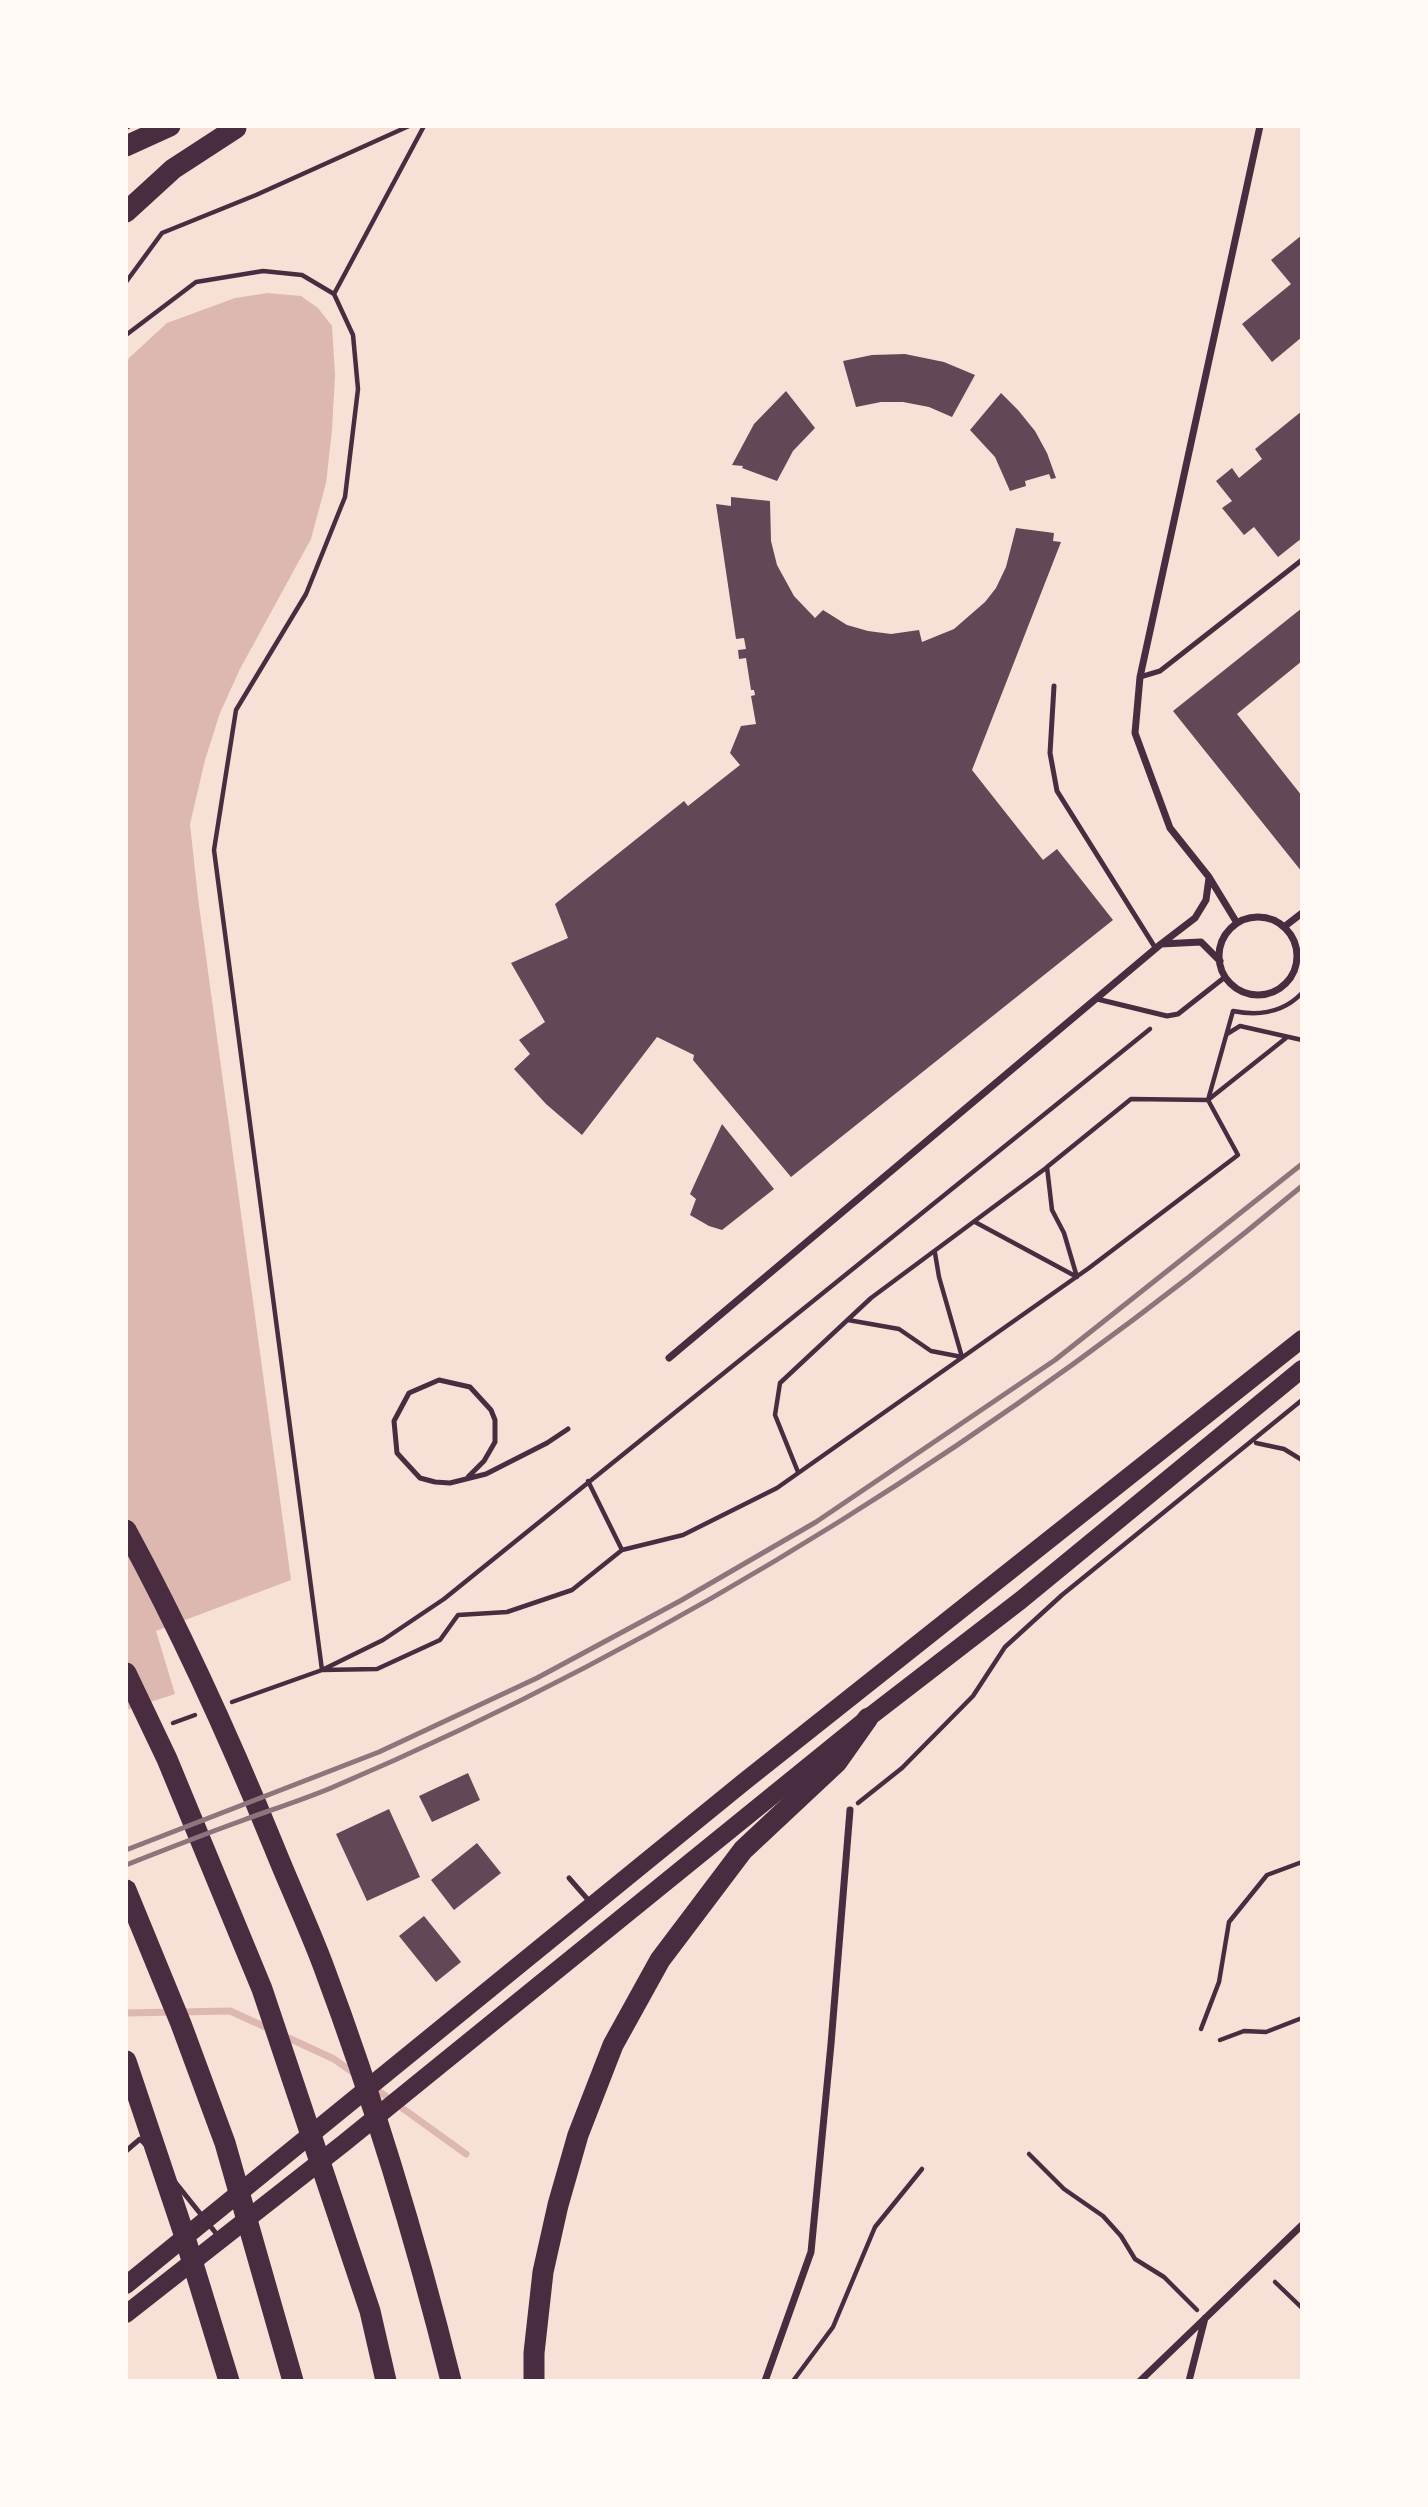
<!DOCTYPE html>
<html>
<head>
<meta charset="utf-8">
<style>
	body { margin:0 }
	#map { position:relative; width:1428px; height:2507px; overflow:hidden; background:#f7e1d7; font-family:"Titillium Web",sans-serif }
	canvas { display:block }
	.frame { position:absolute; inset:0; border:128px solid #fffaf5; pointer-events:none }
</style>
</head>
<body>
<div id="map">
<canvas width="1428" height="2507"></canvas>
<div class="frame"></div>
</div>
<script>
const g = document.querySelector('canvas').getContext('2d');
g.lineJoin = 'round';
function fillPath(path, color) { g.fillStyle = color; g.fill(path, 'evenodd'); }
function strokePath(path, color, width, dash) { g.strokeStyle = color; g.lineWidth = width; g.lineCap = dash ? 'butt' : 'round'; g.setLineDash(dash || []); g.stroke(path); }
const water = new Path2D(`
	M268 293 301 296 318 308 332 326 335 375 332 430 326 483 311 539 240 669 220 713 205 760 190 824 198 898 291 1580 156 1631 175 1694 126 1710V365L129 358 167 323 235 298Z`);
const stream = new Path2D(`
	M126 2013 230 2011 272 2030
	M282 2035 334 2059 355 2074
	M373 2087 466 2154`);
const building = new Path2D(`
	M1302 235V337L1272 362 1242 324 1291 284 1271 260Z
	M905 354 944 362 975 375 952 417 929 407 903 402H881L856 407 843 361 872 355Z
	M786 391 815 428 793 451 777 481 742 468 743 466 732 465 754 424Z
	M1001 393 1018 410 1035 431 1047 453 1056 478 1051 479 1049 474 1025 481 1026 486 1010 491 995 457 970 430Z
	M1302 411V538L1278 557 1254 527 1244 535 1222 508 1232 501 1216 481 1232 468 1239 478 1262 459 1255 449Z
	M731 497 770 501 771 541 777 565 794 596 815 618 823 610 847 625 868 631 891 634 919 630 922 642 954 629 985 602 996 588 1006 567 1016 528 1054 533 1053 541 1061 542 972 770 1043 860 1057 849 1113 920 791 1177 693 1060 694 1055 657 1037 582 1135 546 1104 514 1069 530 1054 519 1040 545 1022 511 963 568 938 555 904 684 801 688 806 740 765 730 753 741 726 756 724 751 696 755 695 754 690H751L746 658 739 659 738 650 746 649 744 638 736 639 716 504 731 506Z
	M1302 608V661L1237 714 1302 796V872L1173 711Z
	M722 1124 774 1189 722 1230 709 1226 690 1215 696 1199 690 1194Z
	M468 1773 480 1800 432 1822 419 1796Z
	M389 1809 420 1877 367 1901 336 1834Z
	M477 1843 501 1873 454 1910 431 1880Z
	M424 1916 461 1962 436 1982 399 1936Z`);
const path = new Path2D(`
	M126 282 162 233 256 195 409 126
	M334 294 424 126
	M126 335 196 282 263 271 302 275 334 294 353 335 358 389 345 497 306 594 236 710 214 850 322 1670 377 1669 440 1640 458 1615 507 1612 572 1590 622 1550 683 1535 777 1488 1089 1268 1238 1155 1208 1100 1233 1011C1258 1016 1283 1013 1302 993
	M1227 1034 1240 1026 1302 1040
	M975 1222 1077 1277 1064 1233 1052 1210 1047 1167 1131 1099 1208 1100 1286 1038
	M848 1320 899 1329 931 1351 962 1357 939 1277 935 1253
	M1256 1443 1284 1449 1302 1460
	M798 1472 775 1415 780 1383 871 1298 1046 1168
	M588 1481 622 1550
	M232 1702 322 1670 383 1640 444 1599 1150 1029
	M173 1723 195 1715
	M858 1803 902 1768 973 1696 1005 1647 1062 1595 1302 1400
	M1201 2029 1219 1982 1229 1922 1267 1875 1302 1862
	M1220 2040 1244 2031 1266 2032 1302 2018
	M1029 2154 1064 2189 1103 2216 1121 2236 1135 2259 1164 2277 1197 2310
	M1275 2282 1302 2308
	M793 2381 833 2327 875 2227 922 2169`);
const service = new Path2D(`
	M1140 677 1160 671 1302 560
	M1054 686 1050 753 1057 791 1156 949
	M1097 999 1167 1016 1178 1014 1225 977
	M468 1477 484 1461 495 1442V1420L491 1410 470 1387 439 1380 409 1393 394 1421 397 1453 420 1478 435 1482 450 1483 486 1474 547 1443 568 1429
	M569 1878 590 1902
	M126 2151 140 2139 145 2144
	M175 2182 219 2237`);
const minor = new Path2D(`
	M126 126H127
	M1219 956a39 39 0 1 1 78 0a39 39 0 1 1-78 0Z
	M1237 923 1209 877 1170 828 1135 733 1140 677 1260 126
	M1284 927 1302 913
	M1161 944 1195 918 1206 900 1209 878
	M669 1358 1161 944 1201 942 1220 961
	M765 2381 811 2252 831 2044 850 1810
	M1140 2381 1302 2225
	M1189 2381 1205 2318`);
const primary = new Path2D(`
	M126 2285 745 1781 1302 1339
	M126 2314 344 2143 868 1718 1021 1600 1302 1369`);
const motorway = new Path2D(`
	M126 146 170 126
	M126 212 173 169 236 128
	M126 1530C182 1633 230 1739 274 1847 290 1887 308 1925 323 1965 374 2101 416 2240 451 2381
	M126 1673 167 1759 262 1989 370 2311 386 2381
	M126 1890 181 2024 225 2143 293 2381
	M126 2061 183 2231 229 2381
	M534 2381V2353L543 2272 558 2205 578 2135 613 2045 660 1960 743 1850 837 1762 868 1718`);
const rail = new Path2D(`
	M126 1850 379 1752 537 1678 680 1601 816 1522 1055 1360 1302 1164
	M126 1865C164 1850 202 1835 241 1821 271 1810 302 1800 331 1788 679 1640 1012 1428 1302 1186`);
fillPath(water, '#dcb8b0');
strokePath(stream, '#dcb8b0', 7);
fillPath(building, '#644757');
strokePath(path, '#4a2c40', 4.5);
strokePath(service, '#4a2c40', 5);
strokePath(minor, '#4a2c40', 7);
strokePath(primary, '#4a2c40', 18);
strokePath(motorway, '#4a2c40', 21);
strokePath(rail, '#8f747c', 5);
</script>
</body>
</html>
